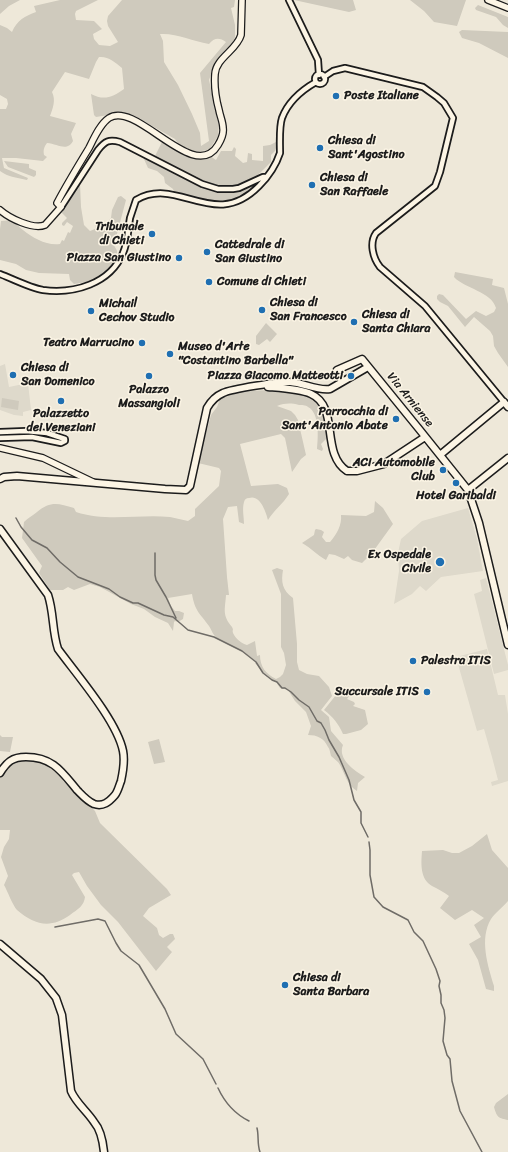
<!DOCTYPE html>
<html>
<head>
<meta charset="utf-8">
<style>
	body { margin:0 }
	canvas { display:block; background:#eee8d9 }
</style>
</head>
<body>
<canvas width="508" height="1152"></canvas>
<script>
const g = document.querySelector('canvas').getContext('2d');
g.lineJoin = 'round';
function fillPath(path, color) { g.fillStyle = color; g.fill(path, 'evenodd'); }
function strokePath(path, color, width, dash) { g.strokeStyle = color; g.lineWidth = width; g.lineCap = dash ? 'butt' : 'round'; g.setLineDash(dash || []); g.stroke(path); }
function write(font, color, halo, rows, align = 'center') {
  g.font = font + ' Sriracha,sans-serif'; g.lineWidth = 3; g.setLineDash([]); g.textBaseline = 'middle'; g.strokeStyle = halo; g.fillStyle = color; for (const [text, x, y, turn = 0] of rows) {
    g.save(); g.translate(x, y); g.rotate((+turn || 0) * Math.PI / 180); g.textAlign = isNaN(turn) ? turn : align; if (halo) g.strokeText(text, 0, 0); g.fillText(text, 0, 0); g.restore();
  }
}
const built = new Path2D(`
	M5 364 9 387 28 383 31 410 23 412V416L14 415 0 410V366Z
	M468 508 477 539 483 571 441 577 426 591 420 586 412 594 394 604 399 571 398 553 401 539 422 521Z
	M486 578 508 665V670L494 674 474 594 482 591 480 580Z
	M487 649 498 695H505L508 714V781L492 786 491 782 498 780 492 757 484 729 477 731 456 657Z`);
const green = new Path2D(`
	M0 0H20L9 6 0 14Z
	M60 0H98L76 11 75 14 76 20 94 21 102 29 93 34 94 39 99 45 110 46 118 42 108 26 107 21 108 16 122 0H235L234 7 231 8 235 25V37L231 47 214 66 209 80 219 125 218 136 209 150 194 152 181 148 175 139 140 119 121 113 96 117 94 115 91 94C104 101 113 97 124 89L122 68C115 62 108 56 99 57L96 62 89 79 65 72 52 92C56 100 53 108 50 116L76 123 71 134 73 141C67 152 58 144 47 143 44 147 43 150 44 155L47 157 43 161 16 158H2L4 168 28 178 27 180C18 178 8 177 0 171V109H6L8 104 7 99 0 95V25L7 28 12 32C17 20 25 16 36 12L34 6ZM160 34C177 33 192 41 209 44 214 38 219 37 226 42L200 73 209 141 201 146 200 133 192 114 178 85 164 62 163 41Z
	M294 0H353L356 10 349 12Z
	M410 0H466L457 26 434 22 424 11Z
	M478 5 508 17V28L503 25 496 17 476 10 475 8Z
	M462 30 508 32V58L479 43 462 38 459 32Z
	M163 140 185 153 210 156 216 160 221 151H232L234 147 236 149 235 156 243 163 247 162 248 153 252 154V160L263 161V146L270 145 276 142 277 145 275 151 271 155V162L252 181 232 188 205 184 154 158Z
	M143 157C167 168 209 196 235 191 243 190 250 186 258 182V185C228 210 208 202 174 192L173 189 165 183 164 177 157 171 148 168Z
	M4 161 29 164V168L36 171V175L34 177 8 167Z
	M80 183 81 207 84 225 90 231 95 229 96 224C100 223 101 226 103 228L105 224 111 218 112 210 118 197 121 196 126 200 114 245C114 246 117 250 117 251 118 260 107 273 99 277 92 281 82 283 74 284L70 280 69 274 39 273 26 270 16 264 0 260V229L1 221C15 219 14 223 23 230 33 238 47 246 60 244L62 240 64 241 68 232 70 233 73 226 67 222 64 226 62 225V223L67 218 60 211 66 204Z
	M455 272 493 279 492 285 504 288 508 304V367L498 353 494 346 493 336 490 331 474 317 465 327 448 306 440 302 437 299V296L439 294 443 295 466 319 476 311 486 316 494 312 496 308C491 291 465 289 454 277Z
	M266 323 277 334 270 342 267 339 259 345 256 344V336Z
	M268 390C277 391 287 390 296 392 323 396 324 414 328 437L321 444 323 449 322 451 317 449C318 438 320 413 308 407 306 405 301 405 299 405 291 403 285 403 277 406L291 411 295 415 298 420 306 455 301 459 292 472 285 438 281 434 240 444 251 486 278 484 287 488 289 494C283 504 274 510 268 520 266 512 260 494 249 498 246 498 245 499 244 502 242 509 244 517 244 524L239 522 237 506 228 507 223 519 227 577 229 595H226C225 610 222 615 232 627 234 631 232 629 233 633 236 639 241 643 247 645L255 641 257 656 260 655C260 667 266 674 276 679L280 677 283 674 286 665 284 653 281 647V594L272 570 277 568 283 570C281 582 282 590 293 598L297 644V662L299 670 307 674 319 676 329 687 332 696 321 710 329 717 331 731 343 745C337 759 355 771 365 777L358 783 357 791C347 785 345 774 340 765 338 761 334 759 331 756 330 753 330 749 328 747 324 738 317 735 308 735L311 726 306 712 295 701 288 690 280 688 276 682 266 676 255 663H257C246 651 231 647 218 639 213 635 212 631 209 626 200 613 195 612 192 594L168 598 171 606 175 611H179L184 613 183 619 178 622 175 621 174 622 173 631 168 623 155 617 144 609 131 604 100 587 90 584 74 590 68 587 63 590H50L39 573 42 566 22 538 24 522C28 518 32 516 37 512 50 501 58 503 74 508L76 512C106 522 139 514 170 517 176 518 182 520 188 521L195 516V509L219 486 221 471 219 468 198 463 211 415 217 407 220 399 223 395 235 392Z
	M2 398 19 401 18 410 1 407Z
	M375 501 383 508 393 524 372 553 362 563 352 560 348 556 344 559 335 555 329 554 326 560C317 555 311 548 302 543L314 535 315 530 316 529 321 530 324 532 322 537 326 542H330C337 534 342 525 341 515L366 516 374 512Z
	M344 689 350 692 351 694 347 699 354 702 355 704 353 706 365 710 368 724 361 730 346 734H343C338 723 333 717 324 710L340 690Z
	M0 735 2 737H13L10 752 0 751Z
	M159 739 165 762 154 764 148 742Z
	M26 759 49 765 95 811 100 823 167 889 171 895 149 908 143 916 157 928 159 935 163 938 170 934H173L175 939 167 947 172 952 156 971 118 922 101 905 87 886 79 872 74 873 72 875 85 897C84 906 78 909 70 915 51 929 34 925 17 910 13 906 7 890 4 885L8 876 1 857 4 847 9 839 10 830H0V777L13 760Z
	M487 834 492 850 508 868V901C503 907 495 913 491 919 479 939 488 966 494 986V991L486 989 478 960 469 944 481 937 474 925 484 918 472 910 455 920 440 908 449 896C444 892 438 889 432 886 420 879 421 864 422 851L443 850 452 853H459L472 846Z
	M508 1094V1120C499 1118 497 1118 494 1107L496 1103Z`);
const stream = new Path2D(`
	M16 518 21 527 32 540 47 548 60 562 78 577 109 589 120 597 133 603H138L164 615 173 617 188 630 214 637 242 651 256 662 263 673 272 680 277 682 282 688H285L291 692 299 700 309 707 317 721 321 723 325 730 329 740 339 757 349 780 354 800 361 812V823L368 837
	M155 553V575L156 580 166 597 176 618
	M369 842 370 850V875L374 897 383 907 408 920 414 932 423 941 436 969 440 981 439 986 441 995V1003L444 1010 445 1018 443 1041 447 1055 450 1059 452 1081 460 1111 482 1152
	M55 927 98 919 105 921 116 943 121 951 139 965 165 1009 176 1034 203 1059 216 1084
	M218 1088C224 1101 235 1114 249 1121
	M257 1128C259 1136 257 1144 260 1152`);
const tertiary = new Path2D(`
	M289 0 318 60 319 75
	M315 79a5 5 0 1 1 10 0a5 5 0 1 1-10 0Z
	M324 77 333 71 345 68 423 87 437 97 444 103 453 118 440 172 435 186 376 233C369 243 373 258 380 267L425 306 504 402
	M61 207 98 150C105 141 109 139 120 142L202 184 218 189H233L239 188 263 177H266
	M0 274C13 279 30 288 43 290 74 294 110 284 123 253 128 242 128 230 130 218 132 212 134 206 136 200 178 175 214 232 259 186 268 177 276 165 280 153 280 143 279 127 282 118 288 102 302 90 316 82
	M0 432 26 431 47 433 65 439V441L61 443 32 437 0 438`);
const secondary = new Path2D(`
	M488 0 508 8
	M0 210C9 218 33 230 45 225L61 207 57 203C67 184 78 166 89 148 94 138 100 124 109 118 137 100 194 185 218 145 221 140 224 134 223 128 223 122 220 116 219 110 216 99 214 86 215 74 216 58 237 50 241 35L242 0
	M0 448 43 458 93 482`);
const primary = new Path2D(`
	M342 382 337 370 362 359 419 429 468 490 479 523 508 645
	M268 387C280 388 300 389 311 394 340 407 320 453 347 471H357L384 464 425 437
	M440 455 504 402 508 407
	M0 479 4 477 17 476 165 489 186 490 190 486 207 408C211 401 216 396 223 393 231 389 281 381 290 382 304 383 317 391 330 389L368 367
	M468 490 508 458
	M0 529 48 595C54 613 52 631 58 649 77 675 117 721 123 751 125 761 123 772 121 781 119 786 118 791 115 795 109 802 103 807 94 804 87 801 82 795 77 790 62 772 53 757 26 757 12 757 7 762 0 773
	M0 944 41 979 56 998 62 1015 71 1091C76 1103 87 1111 94 1122 101 1130 103 1142 104 1152`);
const markers = [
	[336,96,4,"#1f6fb2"],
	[320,148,4,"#1f6fb2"],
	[312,185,4,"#1f6fb2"],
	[152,234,4,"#1f6fb2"],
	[207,252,4,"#1f6fb2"],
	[179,258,4,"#1f6fb2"],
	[209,282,4,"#1f6fb2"],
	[262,310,4,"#1f6fb2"],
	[91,311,4,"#1f6fb2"],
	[354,322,4,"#1f6fb2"],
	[142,343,4,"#1f6fb2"],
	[170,354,4,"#1f6fb2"],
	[13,375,4,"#1f6fb2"],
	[149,376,4,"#1f6fb2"],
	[351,376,4,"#1f6fb2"],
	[61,401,4,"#1f6fb2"],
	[396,419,4,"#1f6fb2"],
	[443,470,4,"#1f6fb2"],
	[456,483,4,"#1f6fb2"],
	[440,562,5,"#1f6fb2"],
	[413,661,4,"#1f6fb2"],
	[427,692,4,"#1f6fb2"],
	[285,985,4,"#1f6fb2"]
];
const poiNames = [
	["Poste Italiane",344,96],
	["Chiesa di",328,141],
	["Sant'Agostino",328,155],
	["Chiesa di",320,178],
	["San Raffaele",320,192],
	["Tribunale",144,227,"right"],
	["di Chieti",144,241,"right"],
	["Cattedrale di",215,245],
	["San Giustino",215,259],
	["Piazza San Giustino",171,258,"right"],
	["Comune di Chieti",217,282],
	["Chiesa di",270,303],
	["San Francesco",270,317],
	["Michail",99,304],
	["Cechov Studio",99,318],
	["Chiesa di",362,315],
	["Santa Chiara",362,329],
	["Teatro Marrucino",134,343,"right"],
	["Museo d'Arte",178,347],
	["\"Costantino Barbella\"",178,361],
	["Chiesa di",21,368],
	["San Domenico",21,382],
	["Piazza Giacomo Matteotti",343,376,"right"],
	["Palazzo",149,390,"center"],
	["Massangioli",149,404,"center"],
	["Parrocchia di",388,412,"right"],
	["Sant'Antonio Abate",388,426,"right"],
	["Palazzetto",61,414,"center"],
	["dei Veneziani",61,428,"center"],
	["ACI Automobile",435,463,"right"],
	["Club",435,477,"right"],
	["Hotel Garibaldi",456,496,"center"],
	["Ex Ospedale",431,555,"right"],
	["Civile",431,569,"right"],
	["Palestra ITIS",421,661],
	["Succursale ITIS",419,692,"right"],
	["Chiesa di",293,978],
	["Santa Barbara",293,992]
];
const streetNames = [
	["Via Arniense",410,400,51]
];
fillPath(built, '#ded9cb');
fillPath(green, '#cfcabd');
strokePath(stream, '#6f6c67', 1.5);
strokePath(tertiary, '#1c1c1c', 8);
strokePath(secondary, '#1c1c1c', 8);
strokePath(primary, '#1c1c1c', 9);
strokePath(tertiary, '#fcf5e5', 4.5);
strokePath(secondary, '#fcf5e5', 5.5);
strokePath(primary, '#fcf5e5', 6);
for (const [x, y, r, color] of markers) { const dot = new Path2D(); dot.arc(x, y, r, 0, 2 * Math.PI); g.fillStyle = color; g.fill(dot); strokePath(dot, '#fcf5e5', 1.5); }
write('bold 12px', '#1c1c1c', '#fcf5e5', poiNames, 'left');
write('12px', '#1c1c1c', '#fcf5e5', streetNames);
</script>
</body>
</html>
